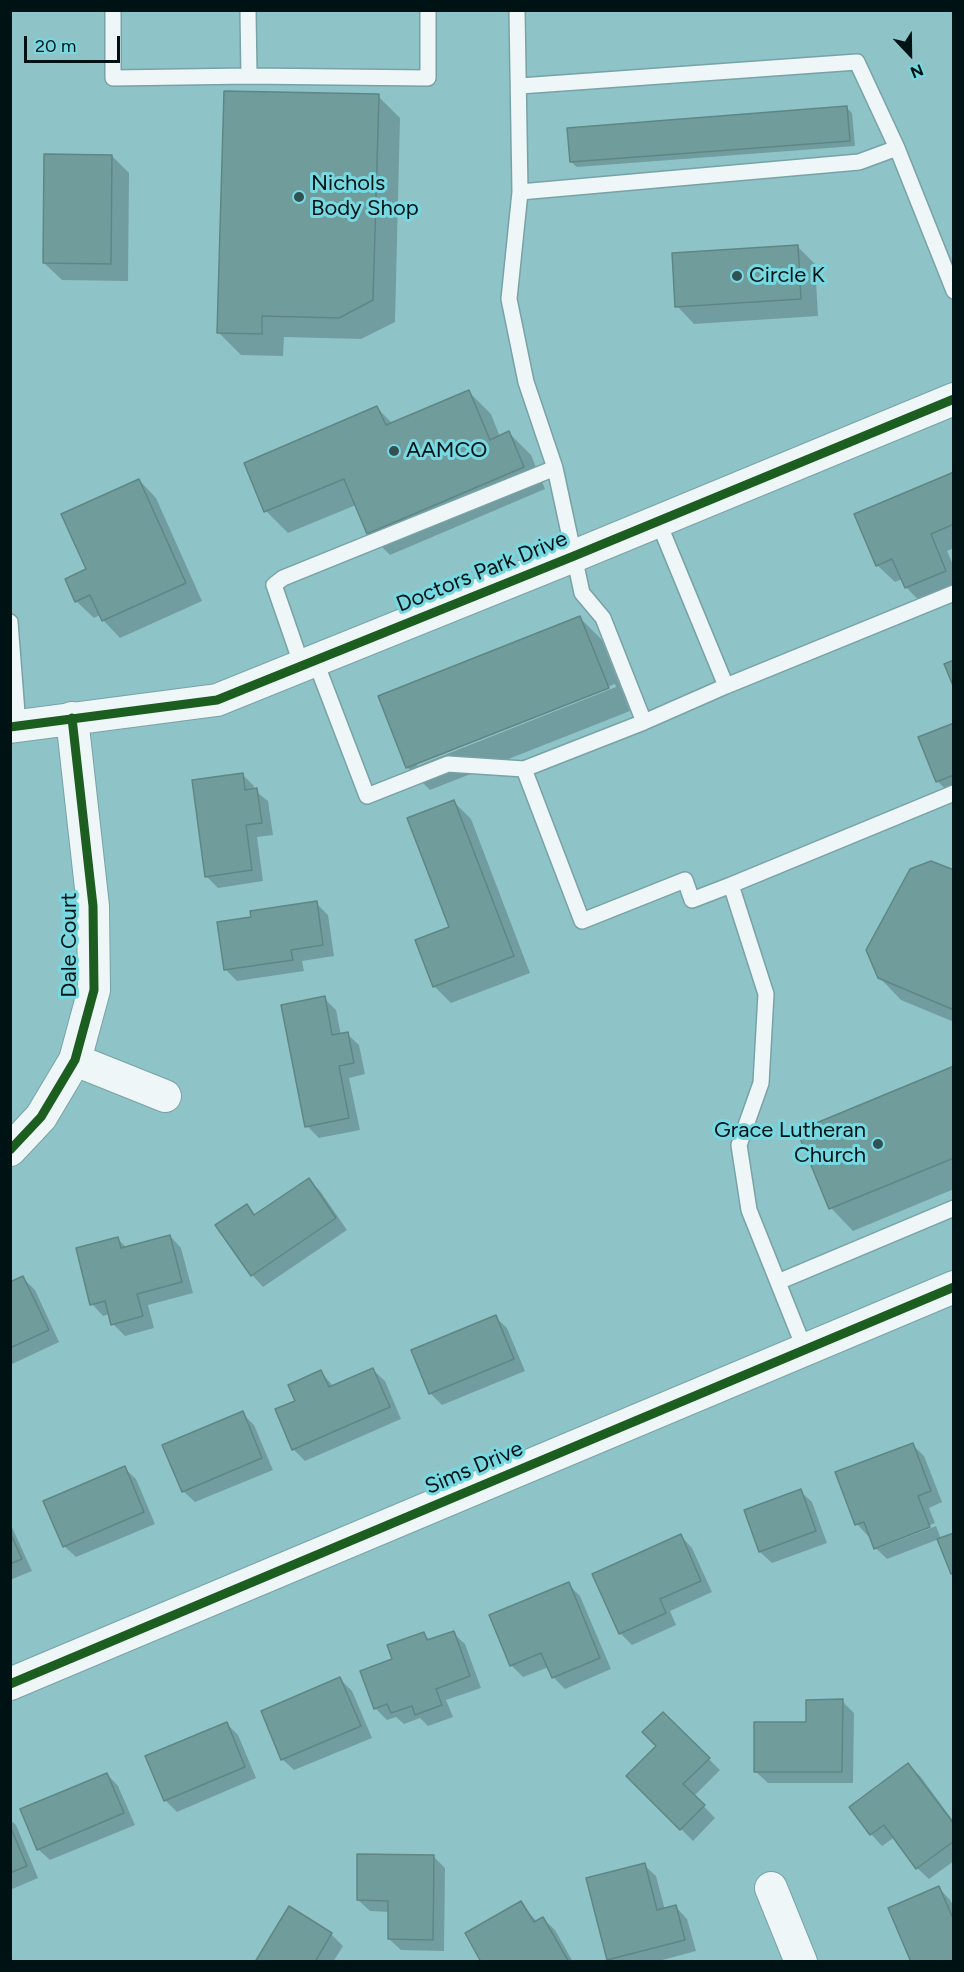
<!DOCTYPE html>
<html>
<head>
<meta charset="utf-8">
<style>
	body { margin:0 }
	#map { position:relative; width:964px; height:1972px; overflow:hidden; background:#8ec4c8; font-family:Figtree,sans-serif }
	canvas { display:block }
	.frame { position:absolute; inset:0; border:12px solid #001314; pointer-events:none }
	.north { position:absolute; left:880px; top:24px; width:60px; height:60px; -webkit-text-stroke:4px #76d8e1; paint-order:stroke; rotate:158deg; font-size:16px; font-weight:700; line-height:24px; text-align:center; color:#001314 }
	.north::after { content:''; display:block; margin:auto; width:21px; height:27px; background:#001314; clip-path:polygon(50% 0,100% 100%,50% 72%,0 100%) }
	.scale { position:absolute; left:24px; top:36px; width:96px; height:27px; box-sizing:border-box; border:3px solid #001314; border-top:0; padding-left:8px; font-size:18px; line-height:21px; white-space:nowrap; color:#001314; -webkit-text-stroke:4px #76d8e1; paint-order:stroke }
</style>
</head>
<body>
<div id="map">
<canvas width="964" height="1972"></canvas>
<div class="frame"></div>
<div class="north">N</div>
<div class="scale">20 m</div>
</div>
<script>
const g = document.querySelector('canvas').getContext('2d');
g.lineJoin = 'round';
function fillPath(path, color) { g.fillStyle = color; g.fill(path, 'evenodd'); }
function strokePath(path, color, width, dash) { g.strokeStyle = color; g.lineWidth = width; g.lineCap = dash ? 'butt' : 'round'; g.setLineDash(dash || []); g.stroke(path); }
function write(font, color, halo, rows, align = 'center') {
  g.font = font + ' Figtree,sans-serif'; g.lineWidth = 6; g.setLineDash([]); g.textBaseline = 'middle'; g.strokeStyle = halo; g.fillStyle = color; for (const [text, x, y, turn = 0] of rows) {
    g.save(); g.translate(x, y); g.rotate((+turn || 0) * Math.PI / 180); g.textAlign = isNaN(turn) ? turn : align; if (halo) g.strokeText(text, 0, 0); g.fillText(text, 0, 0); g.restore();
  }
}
const shadow = new Path2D(`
	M378 96 400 118 395 322 361 339 284 337 283 356 241 355 219 333Z
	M846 107 852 113 855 146 577 167 571 162Z
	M112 156 129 173 128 281 62 280 44 263Z
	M798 247 815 264 818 316 694 324 677 306Z
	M469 392 491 414 500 437 509 433 531 455 545 489 390 555 368 533 356 505 288 533 266 511 377 408 393 424Z
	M954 473V548L947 551 954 567V592L923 605 906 587 902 579 895 582 877 565Z
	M139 480 156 498 202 601 120 638 103 620 100 615 94 618 76 601 88 570Z
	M580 618 602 640 630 711 430 790 408 768 380 697ZM615 684 616 687 417 766V763Z
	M954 724V797L937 781Z
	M242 774 254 786V790L268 801 273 835 257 837 263 881 218 888 206 876Z
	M453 801 471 819 530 973 451 1003 434 986 451 928Z
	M954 872V1022L901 1000 879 977Z
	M316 903 328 915 334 956 302 961 304 971 237 981 225 969 252 918Z
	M324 998 336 1010 341 1035 347 1034 359 1045 365 1074 349 1078 360 1130 319 1138 307 1126Z
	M954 1068V1189L853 1231 831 1208 799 1132Z
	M309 1180 320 1191 347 1230 263 1287 252 1275 217 1226 247 1206 256 1216Z
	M170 1236 181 1248 193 1293 148 1305 154 1328 125 1336 113 1324 110 1314 103 1316 92 1304 118 1239 127 1248Z
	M23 1278 35 1290 59 1342 10 1365V1284Z
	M495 1317 507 1328 525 1371 442 1405 430 1393Z
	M373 1370 385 1381 401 1419 305 1461 293 1449 297 1402 321 1372 334 1387Z
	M242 1413 254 1425 273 1470 195 1502 183 1491Z
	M912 1444 924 1456 942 1502 929 1508 935 1523 879 1545V1548L936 1526 941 1539 954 1534V1574L939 1539 887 1559 876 1548 871 1535 868 1536 857 1524Z
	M124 1468 136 1479 155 1524 76 1557 64 1546Z
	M800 1491 812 1502 827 1543 772 1563 760 1552Z
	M10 1523 32 1571 10 1580Z
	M681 1536 692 1548 712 1592 670 1611 676 1625 632 1645 620 1633Z
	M568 1584 580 1596 611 1669 565 1689 553 1677 549 1667 523 1677 512 1666 491 1616Z
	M453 1633 465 1644 481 1688 446 1700 453 1717 428 1726 420 1718 404 1724 396 1717 387 1720 375 1708 394 1660 424 1634 431 1641Z
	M340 1679 352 1691 372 1738 294 1770 282 1759Z
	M842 1701 854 1713 853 1783H768L756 1772Z
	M663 1714 720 1770 694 1796 715 1818 693 1841 628 1776 658 1746Z
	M227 1724 238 1735 256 1778 177 1812 165 1800Z
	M908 1765 920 1776 954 1822V1861L929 1879 917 1868 895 1837 882 1846 871 1834Z
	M107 1774 118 1786 135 1825 50 1860 38 1849Z
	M10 1820 16 1825 38 1878 10 1890Z
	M433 1856 445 1868 444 1951 401 1950 389 1939 390 1912 370 1911 358 1900Z
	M644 1865 656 1876 665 1910 676 1907 687 1919 696 1951 655 1962H611L608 1959Z
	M939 1888 950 1900 954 1907V1962Z
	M521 1903 537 1922 543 1919 555 1930 573 1962H483Z
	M290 1909 331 1934 343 1946 333 1962H256Z`);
const building = new Path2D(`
	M224 91 379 94 373 300 339 318 262 316V334L217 333Z
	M847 106 850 141 570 162 567 128Z
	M44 154 112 155 111 264 43 263Z
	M798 245 801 299 675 307 672 253Z
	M469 390 490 440 509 431 524 467 367 534 344 479 264 512 244 463 377 406 386 425Z
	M954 472V524L931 534 946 571 905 588 892 559 876 566 854 514Z
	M139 479 186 583 102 621 90 595 75 602 65 579 86 569 61 514Z
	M580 616 609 688 406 768 378 696Z
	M954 660V688L944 664Z
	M954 723V775L936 782 918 737Z
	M243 773 245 790 257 788 262 823 246 825 252 870 205 877 192 780Z
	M454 800 514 956 433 987 415 940 449 927 407 818Z
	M931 861 954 870V1010L878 978 866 950 910 869Z
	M317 901 323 945 291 950 293 960 224 970 217 922 251 917 250 911Z
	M325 996 332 1035 348 1032 354 1063 339 1066 349 1118 305 1127 281 1005Z
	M954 1066V1158L829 1209 797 1131Z
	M309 1178 336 1218 251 1276 215 1225 247 1204 254 1215Z
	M170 1235 182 1282 137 1294 143 1316 111 1325 105 1301 90 1305 76 1248 118 1237 121 1248Z
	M23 1276 49 1330 10 1348V1282Z
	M496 1315 514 1359 429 1394 411 1350Z
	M373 1368 390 1407 292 1450 275 1409 295 1401 288 1385 321 1370 329 1387Z
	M243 1411 262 1458 182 1492 162 1445Z
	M913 1443 931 1491 918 1496 930 1527 874 1549 864 1522 855 1525 835 1472Z
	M125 1466 144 1512 63 1547 43 1501Z
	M801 1489 816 1531 759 1552 744 1510Z
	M10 1532 22 1559 10 1564Z
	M954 1533V1573L951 1574 937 1539Z
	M681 1534 701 1581 660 1599 666 1613 619 1634 592 1574Z
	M569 1582 600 1658 552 1678 541 1653 510 1666 489 1615Z
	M454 1631 470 1676 436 1689 442 1705 415 1715 412 1706 391 1713 387 1704 374 1709 360 1671 392 1659 387 1645 424 1632 427 1640Z
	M340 1677 361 1726 281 1760 261 1711Z
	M843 1699 842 1772H754V1722H806V1700Z
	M663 1712 710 1758 683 1784 705 1805 680 1830 626 1776 656 1746 642 1732Z
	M227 1722 245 1767 164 1801 145 1756Z
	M908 1763 954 1824V1841L916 1869 884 1825 870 1835 849 1807Z
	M107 1773 124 1813 37 1850 20 1809Z
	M10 1826 27 1866 10 1873Z
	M357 1854 434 1855 433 1940 388 1939V1901L357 1900Z
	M645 1863 657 1910 676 1905 685 1940 607 1960 586 1878Z
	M939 1886 954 1921V1962H911L888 1908Z
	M521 1901 534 1922 543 1917 569 1962H481L465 1933Z
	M289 1906 332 1933 315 1962H255Z`);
const service = new Path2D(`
	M113 10V78L249 76
	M248 10 249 76 428 78V10
	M517 10 520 192 509 299 526 382 555 468 582 593 603 618 644 722 726 686 658 521
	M520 86 857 62 897 148
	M520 192 859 162 897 148 954 291
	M10 622 18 726
	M315 660 367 796 448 764 524 769 644 722
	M302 666 274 585 283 578 555 468
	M726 686 954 593
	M524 769 582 921 685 880 692 900 731 885
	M778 1282 954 1208
	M805 1350 749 1210 739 1145 761 1083 766 994 731 885 954 793`);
const minor = new Path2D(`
	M10 727 217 700 574 556 954 399
	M75 1060 165 1096
	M10 1150 41 1117 75 1060 94 990 93 906 72 718
	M10 1684 954 1287
	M771 1888 801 1962`);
const cycleway = new Path2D(`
	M10 727 217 700 574 556 954 399
	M10 1150 41 1117 75 1060 94 990 93 906 72 718
	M10 1684 954 1287`);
const markers = [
	[299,197,6,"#325153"],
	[737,276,6,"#325153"],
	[394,451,6,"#325153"],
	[878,1144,6,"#325153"]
];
const poiNames = [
	["Nichols",311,184],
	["Body Shop",311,209],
	["Circle K",749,276],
	["AAMCO",406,451],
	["Grace Lutheran",866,1131,"right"],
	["Church",866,1156,"right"]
];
const streetNames = [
	["Doctors Park Drive",482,572,-22],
	["Dale Court",70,945,-90],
	["Sims Drive",474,1468,-23]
];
fillPath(shadow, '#0003');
fillPath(building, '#709d9c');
strokePath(building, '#5f8685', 1.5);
strokePath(service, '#78a2a6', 18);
strokePath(minor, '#78a2a6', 34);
strokePath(service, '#eef6f7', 15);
strokePath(minor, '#eef6f7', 32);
strokePath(cycleway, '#1b5e20', 9);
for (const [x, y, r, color] of markers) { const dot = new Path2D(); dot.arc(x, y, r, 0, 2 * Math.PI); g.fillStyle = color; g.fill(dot); strokePath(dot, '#76d8e1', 2); }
write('22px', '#001314', '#76d8e1', poiNames, 'left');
write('22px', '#001314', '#76d8e1', streetNames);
</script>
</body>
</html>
